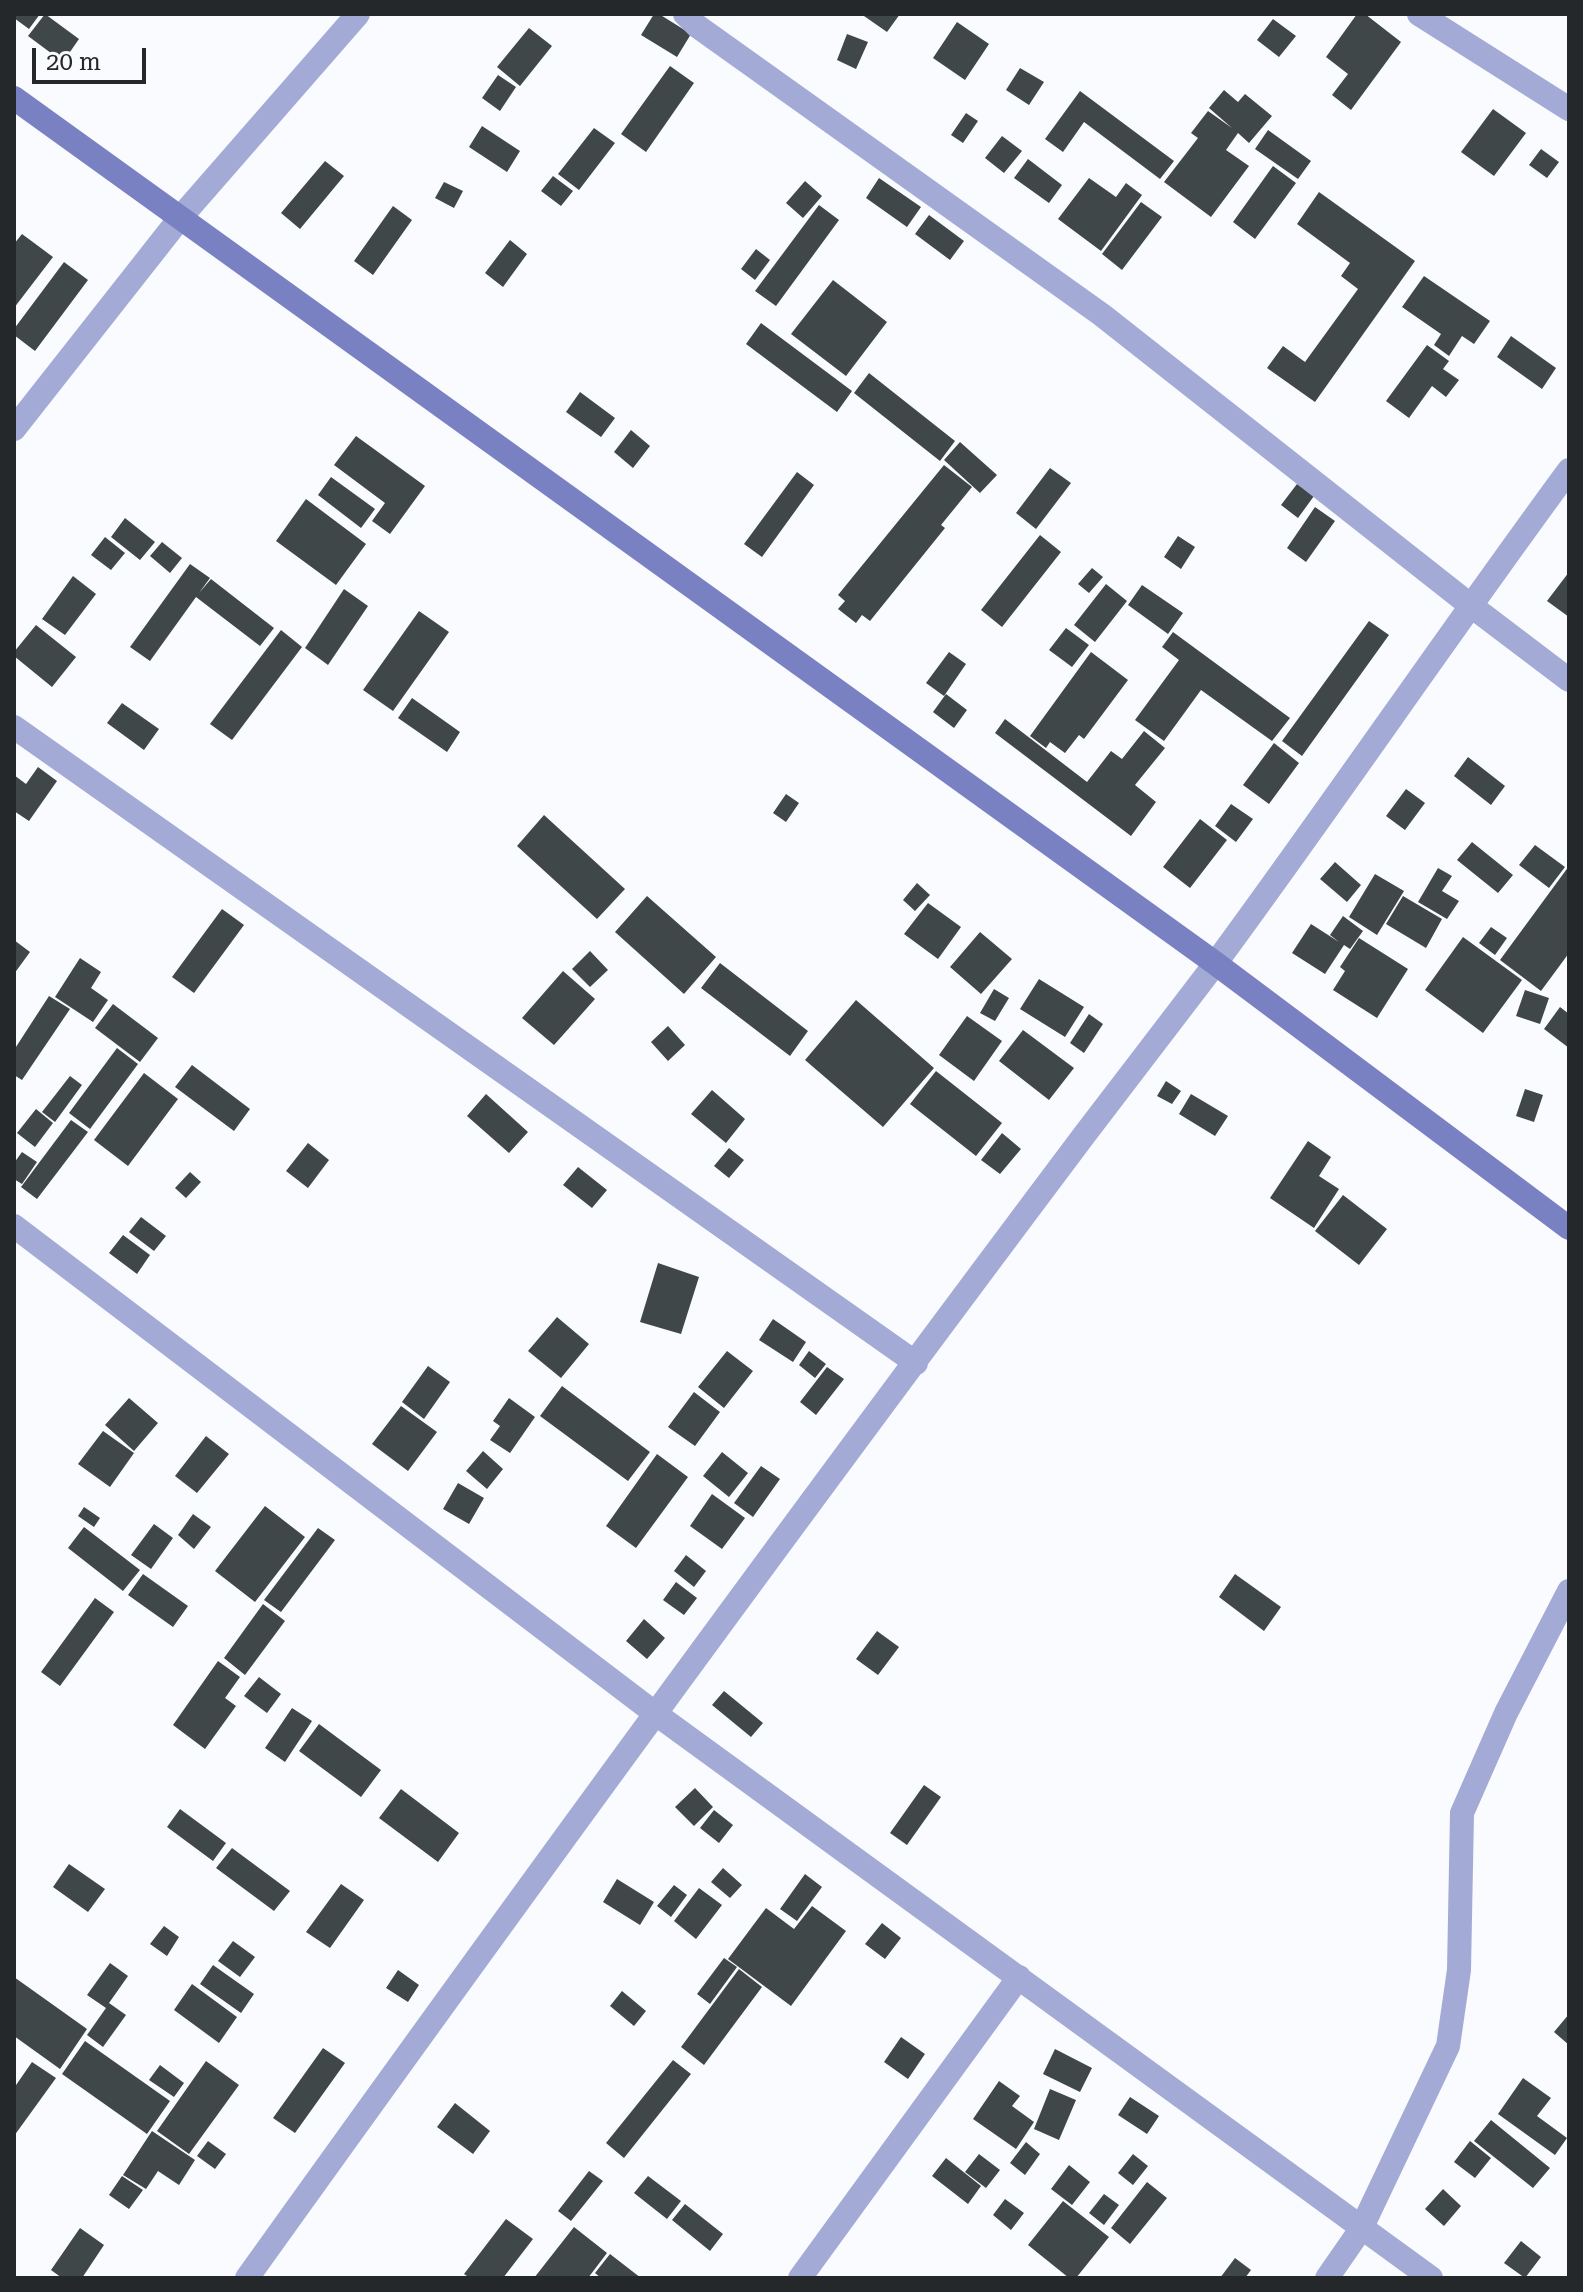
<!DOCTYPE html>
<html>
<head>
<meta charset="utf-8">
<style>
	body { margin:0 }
	#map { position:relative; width:1583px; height:2292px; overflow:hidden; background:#f9fbfe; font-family:"Roboto Serif",serif }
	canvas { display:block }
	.frame { position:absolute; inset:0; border:16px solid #25282a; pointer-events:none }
	.scale { position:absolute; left:32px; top:48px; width:114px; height:36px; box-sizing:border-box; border:4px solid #25282a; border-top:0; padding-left:10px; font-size:24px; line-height:28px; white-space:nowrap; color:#25282a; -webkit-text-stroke:6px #f9fbfe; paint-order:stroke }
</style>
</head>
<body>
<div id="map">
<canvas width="1583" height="2292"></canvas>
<div class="frame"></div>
<div class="scale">20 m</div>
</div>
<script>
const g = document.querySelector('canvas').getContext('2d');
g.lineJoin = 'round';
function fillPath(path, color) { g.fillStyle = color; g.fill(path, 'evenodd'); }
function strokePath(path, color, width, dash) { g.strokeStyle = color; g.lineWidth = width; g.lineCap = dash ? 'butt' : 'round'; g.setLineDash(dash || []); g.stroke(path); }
const building = new Path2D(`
	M14 14H40L29 29 14 18Z
	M45 14 79 39 63 62 28 36Z
	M654 14H659L691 34 677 57 641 35Z
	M866 14H900L887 32 864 16Z
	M1357 14H1365L1401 42 1351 110 1332 95 1348 74 1326 57Z
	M1273 19 1296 36 1279 57 1257 40Z
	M957 22 989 44 965 80 933 58Z
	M529 28 552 46 520 86 497 67Z
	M847 34 868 42 856 69 837 60Z
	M670 66 694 83 646 152 621 134Z
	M1020 68 1044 82 1029 105 1006 90Z
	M498 75 516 87 500 111 482 98Z
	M1224 90 1238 102 1245 94 1272 116 1249 143 1238 133 1226 150 1249 166 1211 217 1164 182 1198 138 1191 133 1208 111 1232 128 1209 108Z
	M1080 91 1174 161 1160 179 1084 122 1063 152 1045 139Z
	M1493 109 1526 133 1494 176 1461 152Z
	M966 113 978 121 963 143 951 135Z
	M482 126 520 151 507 172 469 147Z
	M594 128 615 143 579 190 558 174Z
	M1268 130 1311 161 1298 179 1255 149Z
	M1002 136 1022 151 1004 173 985 158Z
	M1541 149 1559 162 1547 178 1529 165Z
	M1028 159 1062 185 1049 203 1014 178Z
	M325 161 344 176 300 229 281 213Z
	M1273 166 1296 183 1255 239 1233 222Z
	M553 176 573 191 561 206 541 191Z
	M879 178 921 207 907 227 866 198Z
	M1089 178 1116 197 1126 183 1142 195 1101 251 1058 219Z
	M805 181 822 196 803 218 786 203Z
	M444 182 463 191 454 208 435 198Z
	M1319 192 1415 261 1315 402 1267 368 1283 346 1305 362 1358 289 1341 276 1350 263 1297 224Z
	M1141 202 1162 217 1122 270 1102 254Z
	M819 205 839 220 776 306 755 291Z
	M393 206 412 220 373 275 354 261Z
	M929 215 964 241 950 260 915 234Z
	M22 234 53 257 14 308V244Z
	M510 240 527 254 503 287 485 273Z
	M756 249 770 260 755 280 741 269Z
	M64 262 88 280 35 351 14 335V329Z
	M1424 276 1490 321 1474 344 1462 336 1449 356 1434 345 1441 334 1402 307Z
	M833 280 887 322 846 376 791 334Z
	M761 323 852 391 837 412 746 344Z
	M1511 336 1556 368 1542 389 1497 357Z
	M1427 345 1449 361 1443 369 1459 380 1446 397 1432 386 1409 418 1386 401Z
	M869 373 955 441 940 461 854 393Z
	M580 392 615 418 601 437 566 412Z
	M631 430 650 446 633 468 614 452Z
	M356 436 425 486 390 534 372 521 385 503 334 465Z
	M960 442 997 475 980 493 944 460Z
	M944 465 972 487 941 525 945 528 870 621 862 615 856 623 838 609 845 601 838 595Z
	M1050 468 1071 483 1036 529 1016 513Z
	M797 472 814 485 762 557 744 544Z
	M331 477 375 509 361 528 318 495Z
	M1297 484 1314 496 1298 518 1281 505Z
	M306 499 366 544 336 585 276 541Z
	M1315 507 1335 521 1306 562 1287 548Z
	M125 518 155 542 140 560 111 537Z
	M1040 535 1061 552 1002 627 981 610Z
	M1178 536 1195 547 1181 569 1164 557Z
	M105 537 125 553 111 570 91 555Z
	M162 542 182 558 170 573 150 556Z
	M190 564 210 578 199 593 211 579 274 628 260 646 196 597 150 661 130 647Z
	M1092 568 1103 577 1089 593 1078 584Z
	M1569 572V617L1547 601Z
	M73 576 96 594 65 635 42 619Z
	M1106 584 1127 601 1095 642 1074 625Z
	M1142 585 1183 613 1168 634 1128 605Z
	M344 589 368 606 328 665 305 648Z
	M419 611 449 632 393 711 363 690Z
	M1369 621 1389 635 1302 756 1282 741Z
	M36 625 76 657 52 687 14 656V652Z
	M1066 628 1089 645 1072 667 1049 650Z
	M281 630 302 647 232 740 210 724Z
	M1173 632 1290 718 1272 741 1201 690 1164 741 1135 720 1179 660 1162 647Z
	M949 652 966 664 944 696 926 683Z
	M1091 652 1128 680 1084 739 1079 735 1065 753 1050 742 1046 748 1030 736Z
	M946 694 967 710 954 728 933 712Z
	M412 698 460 732 447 752 398 718Z
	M122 703 159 729 144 750 107 723Z
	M1005 719 1087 782 1111 751 1122 759 1144 731 1165 748 1135 785 1156 802 1131 836 995 733Z
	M1274 743 1299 763 1269 804 1243 785Z
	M1468 757 1505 786 1491 805 1454 776Z
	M38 767 57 781 29 821 14 811V775L26 784Z
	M1406 789 1425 803 1405 830 1386 816Z
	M786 794 799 803 786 822 773 813Z
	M1231 804 1253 819 1236 842 1215 826Z
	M544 815 625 889 597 919 517 846Z
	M1200 819 1227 840 1190 888 1163 867Z
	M1472 842 1513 875 1498 893 1457 860Z
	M1535 845 1565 867 1549 888 1519 865Z
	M1335 862 1361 885 1347 902 1320 879Z
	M1569 866V953L1541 991 1500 960Z
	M1438 868 1452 876 1442 891 1459 901 1447 919 1418 902Z
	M1375 874 1404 891 1377 935 1349 917Z
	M917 883 930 895 915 911 903 900Z
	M647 896 716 957 684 994 615 932Z
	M1403 896 1442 919 1426 948 1386 924Z
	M928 903 961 927 938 959 904 934Z
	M222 909 244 925 194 993 172 977Z
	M1343 916 1363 931 1350 949 1344 945 1325 974 1292 953 1311 924 1339 942 1330 935Z
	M1491 927 1507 938 1495 955 1479 943Z
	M980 932 1012 959 981 994 950 967Z
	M1463 937 1522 980 1483 1033 1425 990Z
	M1359 938 1408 969 1377 1018 1333 990 1345 971 1340 967Z
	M14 940 30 952 14 974Z
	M590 951 608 970 590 987 572 969Z
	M80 958 101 972 91 988 108 1000 93 1022 55 997Z
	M720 963 808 1031 790 1056 701 988Z
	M563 971 595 999 554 1045 522 1018Z
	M1039 979 1084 1007 1065 1037 1020 1009Z
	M994 989 1009 998 995 1021 980 1013Z
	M1525 990 1549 998 1540 1024 1516 1016Z
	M49 996 70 1009 22 1080 14 1075V1050Z
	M856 1000 934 1068 883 1127 805 1060Z
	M113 1004 158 1038 140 1062 95 1028Z
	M1560 1007 1569 1014V1048L1544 1029Z
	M1089 1014 1103 1024 1084 1053 1070 1043Z
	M967 1016 1002 1041 974 1081 939 1055Z
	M668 1026 685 1045 668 1061 651 1042Z
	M1023 1030 1074 1068 1049 1100 999 1061Z
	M117 1048 138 1064 90 1129 69 1113Z
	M192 1065 250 1109 234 1131 175 1087Z
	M936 1071 1002 1123 976 1156 910 1104Z
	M144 1073 178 1099 128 1166 94 1140Z
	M70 1076 82 1085 55 1122 42 1112Z
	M1166 1081 1181 1091 1172 1104 1157 1096Z
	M1525 1089 1543 1095 1534 1122 1516 1116Z
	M712 1090 745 1119 726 1143 691 1114Z
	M486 1094 528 1132 509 1153 467 1116Z
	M1191 1094 1228 1116 1215 1136 1179 1114Z
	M36 1109 53 1123 35 1147 17 1133Z
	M71 1120 88 1132 37 1199 21 1187Z
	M1002 1133 1021 1149 1000 1174 981 1160Z
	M1308 1141 1331 1157 1319 1176 1339 1189 1314 1228 1270 1198Z
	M308 1143 329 1160 308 1188 286 1171Z
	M729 1148 744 1160 729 1178 714 1166Z
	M22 1152 37 1162 22 1184 14 1179V1163Z
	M578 1167 607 1190 592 1208 563 1185Z
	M190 1172 201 1182 186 1198 175 1188Z
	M1343 1195 1387 1229 1359 1265 1315 1231Z
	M141 1217 166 1236 154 1251 129 1232Z
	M123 1235 150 1255 137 1274 109 1253Z
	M658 1263 699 1277 681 1334 640 1322Z
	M557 1317 589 1344 561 1378 528 1351Z
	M773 1319 806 1342 793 1362 759 1340Z
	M727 1351 753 1371 724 1408 698 1387Z
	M809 1351 826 1364 815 1378 799 1365Z
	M428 1366 450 1382 424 1419 402 1402Z
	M827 1367 844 1379 816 1415 800 1402Z
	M562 1386 650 1452 628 1481 540 1416Z
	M694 1392 720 1412 695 1446 668 1427Z
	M129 1398 158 1423 134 1451 105 1425Z
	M509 1398 535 1417 510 1453 490 1440 500 1426 493 1421Z
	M401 1406 437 1432 408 1471 372 1444Z
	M103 1431 134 1453 110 1487 78 1464Z
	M206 1436 229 1454 197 1493 175 1476Z
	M483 1451 503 1469 487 1489 466 1471Z
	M722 1452 748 1473 729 1497 703 1476Z
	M657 1454 688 1477 636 1548 606 1526Z
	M761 1466 780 1479 753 1517 734 1503Z
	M458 1483 484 1498 469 1524 443 1509Z
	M712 1494 745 1518 722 1549 690 1526Z
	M265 1506 305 1537 255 1602 215 1571Z
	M84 1507 100 1518 94 1527 78 1516Z
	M193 1514 211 1527 194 1549 178 1535Z
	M154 1524 173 1538 151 1569 131 1555Z
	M84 1527 140 1570 123 1591 68 1548Z
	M318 1528 335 1540 281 1612 264 1600Z
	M686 1555 706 1571 694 1587 674 1571Z
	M143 1574 188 1606 173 1627 128 1595Z
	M1235 1574 1281 1607 1264 1631 1219 1597Z
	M676 1582 697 1598 684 1615 663 1600Z
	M95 1598 114 1612 60 1686 41 1672Z
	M263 1604 285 1621 245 1675 224 1658Z
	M644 1619 665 1638 647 1659 626 1641Z
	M877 1631 899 1647 878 1675 856 1659Z
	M218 1661 240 1677 225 1698 236 1706 205 1749 173 1725Z
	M259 1677 281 1694 267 1713 244 1696Z
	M724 1691 763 1723 751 1737 712 1705Z
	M292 1708 312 1721 285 1762 265 1748Z
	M319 1724 381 1770 361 1797 299 1751Z
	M924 1785 941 1797 907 1845 890 1833Z
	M695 1788 713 1807 694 1826 675 1807Z
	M401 1789 459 1833 438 1862 379 1818Z
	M180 1809 226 1843 213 1861 167 1827Z
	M714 1810 733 1825 719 1843 700 1828Z
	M232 1848 290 1891 274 1911 216 1868Z
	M69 1864 105 1889 88 1912 53 1887Z
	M723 1868 742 1885 730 1898 711 1882Z
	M805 1874 822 1887 797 1921 780 1909Z
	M617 1879 654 1902 640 1925 603 1902Z
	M341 1884 364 1900 330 1948 306 1932Z
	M674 1885 687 1895 671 1917 657 1906Z
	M699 1888 722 1905 696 1939 674 1921Z
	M812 1906 846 1931 791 2006 728 1959 766 1908 794 1929Z
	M882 1923 901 1938 885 1959 865 1944Z
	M164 1926 179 1937 167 1956 150 1944Z
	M233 1941 255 1957 240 1977 218 1961Z
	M724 1958 737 1967 710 2004 697 1994Z
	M110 1963 128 1976 109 2003 126 2015 103 2047 87 2035 106 2008 87 1995Z
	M213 1965 254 1994 241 2013 200 1984Z
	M739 1969 762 1987 704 2065 681 2047Z
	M398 1970 419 1985 408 2002 386 1988Z
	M14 1977 87 2029 60 2069 14 2036Z
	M192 1984 237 2017 219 2043 174 2010Z
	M622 1991 646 2011 634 2026 610 2006Z
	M1569 2014V2045L1554 2032Z
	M901 2037 925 2054 908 2079 884 2062Z
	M85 2041 170 2101 147 2134 62 2074Z
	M323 2048 345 2063 295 2133 273 2118Z
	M1055 2049 1092 2068 1080 2092 1043 2074Z
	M673 2060 691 2074 624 2158 606 2143Z
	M206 2061 239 2085 189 2154 157 2131Z
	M32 2062 56 2078 14 2136V2088Z
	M160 2065 184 2083 174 2097 149 2080Z
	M1523 2078 1551 2098 1537 2116 1567 2138 1555 2155 1498 2114Z
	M999 2081 1020 2096 1012 2106 1034 2122 1016 2149 973 2119Z
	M1050 2089 1076 2100 1059 2140 1034 2129Z
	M1130 2097 1159 2116 1147 2134 1118 2115Z
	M455 2103 490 2131 473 2154 437 2127Z
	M1491 2120 1550 2168 1533 2188 1474 2141Z
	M152 2131 195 2160 179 2185 158 2171 146 2189 123 2175Z
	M208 2141 226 2154 215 2169 197 2156Z
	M1470 2141 1491 2158 1475 2178 1454 2162Z
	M1026 2142 1040 2154 1025 2175 1010 2163Z
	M979 2154 1000 2170 986 2188 965 2172Z
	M1133 2154 1148 2166 1133 2185 1118 2173Z
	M946 2158 981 2186 968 2204 932 2176Z
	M1069 2165 1090 2182 1072 2205 1051 2189Z
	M589 2171 603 2181 571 2221 558 2211Z
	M122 2176 143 2190 129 2209 109 2195Z
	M648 2176 681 2201 667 2219 634 2193Z
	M1147 2182 1167 2198 1130 2244 1111 2228Z
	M1443 2189 1461 2206 1444 2226 1425 2209Z
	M1104 2194 1119 2205 1104 2225 1089 2213Z
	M1005 2199 1024 2213 1011 2230 993 2215Z
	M1063 2201 1109 2237 1076 2278H1069L1028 2245Z
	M685 2204 723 2234 710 2251 672 2220Z
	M506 2219 533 2239 503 2278H470L464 2274Z
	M574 2227 607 2253 588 2278H534Z
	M80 2228 104 2245 82 2278H62L51 2270Z
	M1521 2241 1541 2257 1525 2278 1504 2263Z
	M610 2254 641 2278H601L595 2273Z
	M1235 2258 1251 2270 1245 2278H1220Z`);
const street = new Path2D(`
	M685 14 697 26 1102 315 1470 605 1569 680
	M1419 14 1569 109
	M14 429 180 218 358 14
	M14 727 916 1363
	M14 1226 656 1714 1431 2278
	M247 2278C522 1894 801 1512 1085 1134 1128 1077 1172 1021 1215 964 1335 801 1449 633 1569 470
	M800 2278 1019 1977
	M1327 2278 1361 2229 1448 2046 1459 1970 1462 1813 1506 1713 1569 1591`);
const secondary = new Path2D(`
	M14 98 1215 963 1569 1228`);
fillPath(building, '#3f4749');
strokePath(street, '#a3aad6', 24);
strokePath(secondary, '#7981c2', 24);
</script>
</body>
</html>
